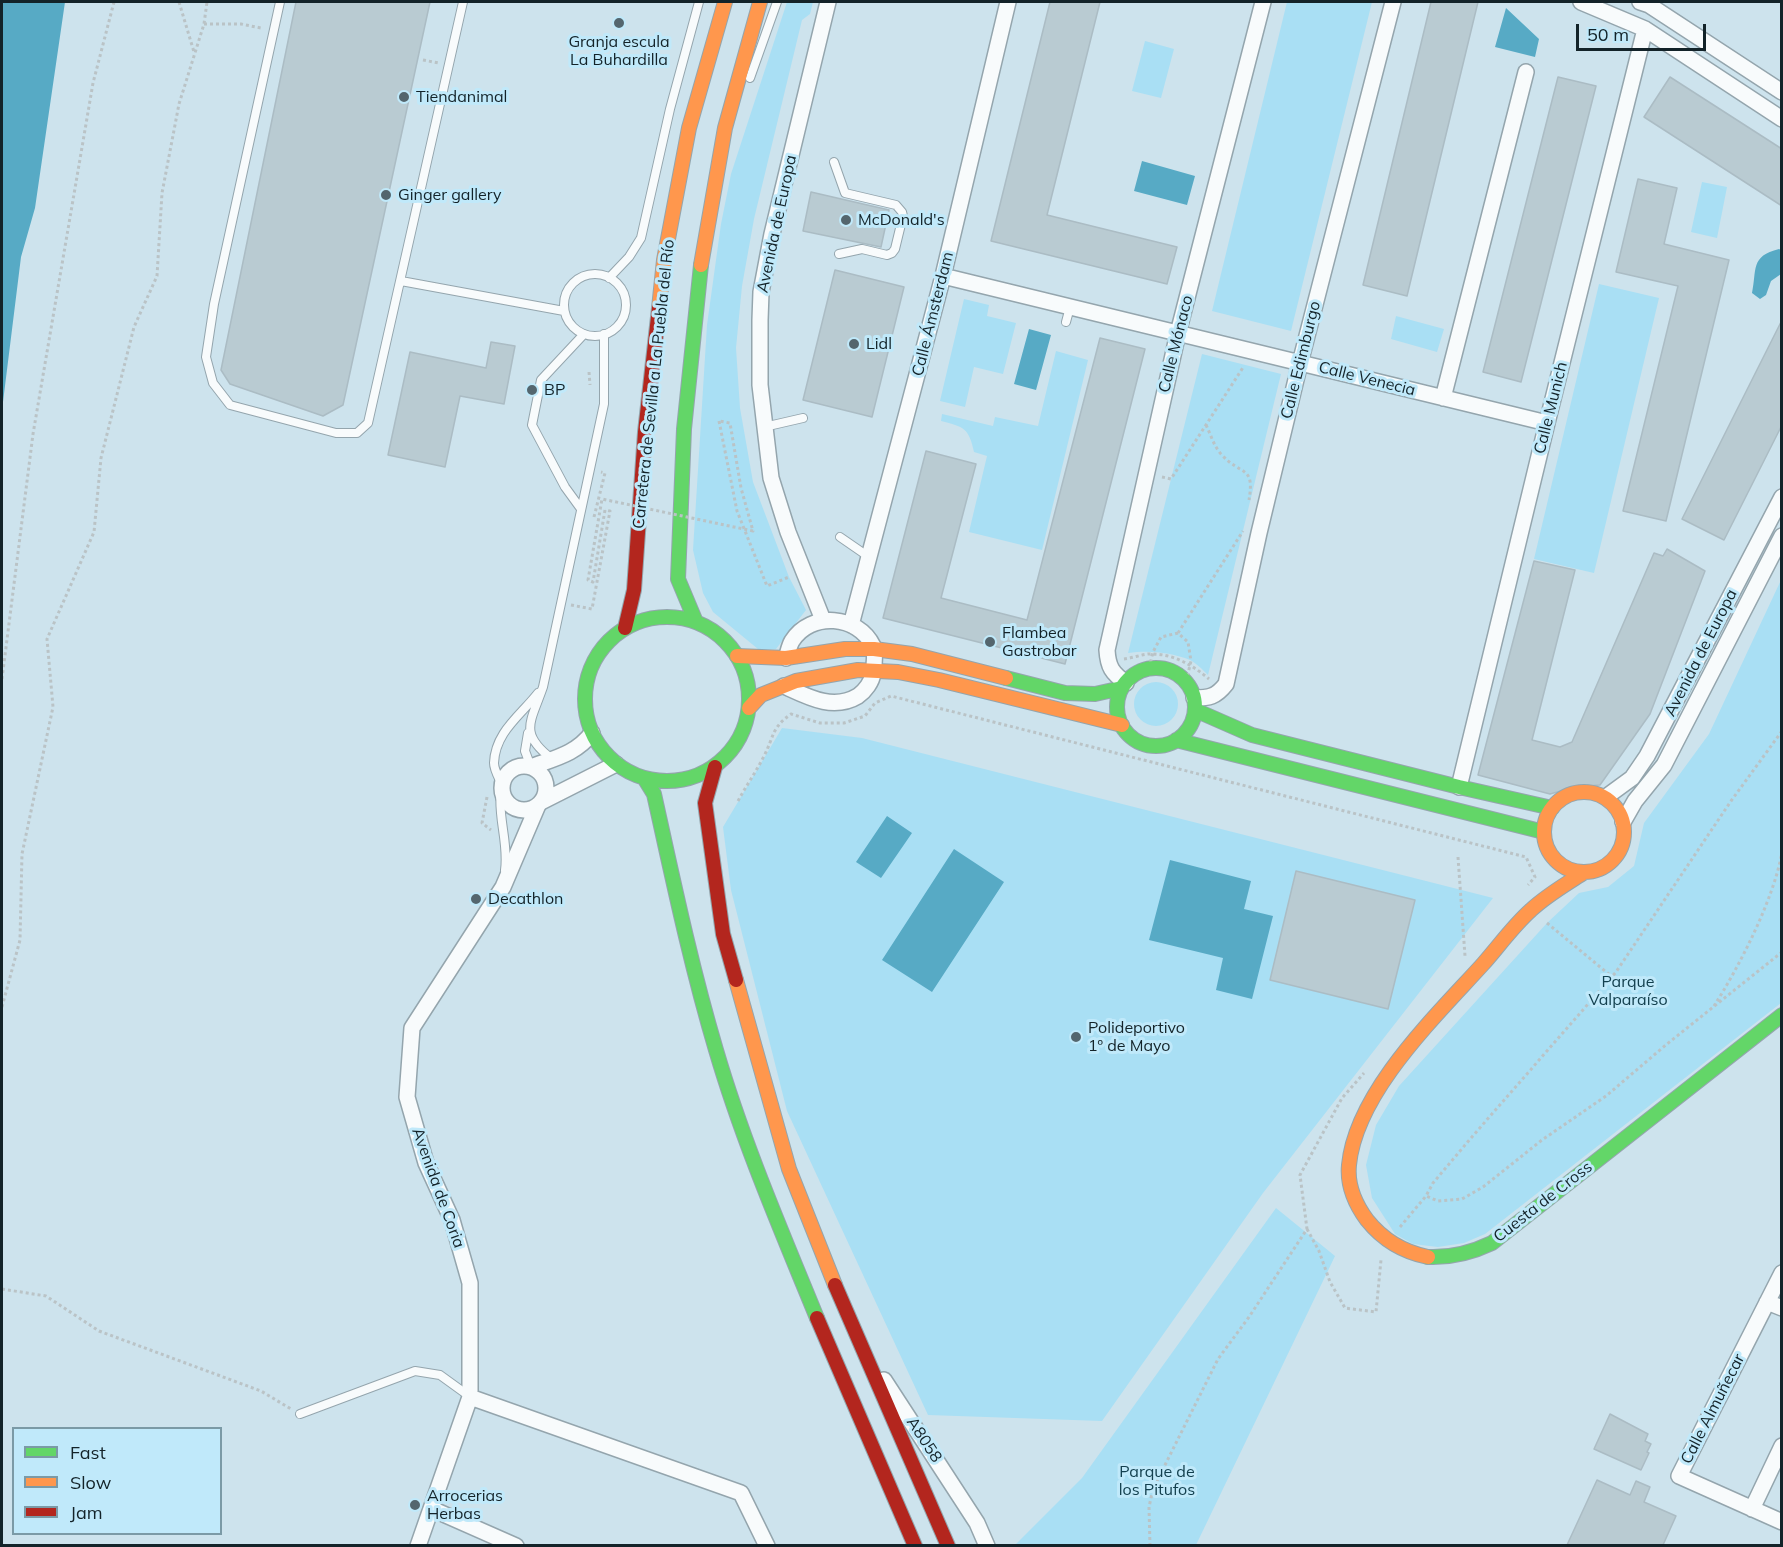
<!DOCTYPE html>
<html>
<head>
<meta charset="utf-8">
<style>
	body { margin:0 }
	#map { position:relative; width:1783px; height:1547px; overflow:hidden; background:#cde3ed; font-family:Mulish,sans-serif }
	canvas { display:block }
	.frame { position:absolute; inset:0; border:3px solid #132329; pointer-events:none }
	.legend { position:absolute; left:12px; top:1427px; width:210px; height:108px; box-sizing:border-box; background:#c0e9fa; border:2px solid #7b9aa6; margin:0; padding:8px 10px; list-style:none; font-size:18px; color:#132329 }
	.legend li { display:flex; align-items:center; gap:12px; height:30px }
	.legend b { width:30px; border:2px solid #7b9aa6 }
	.scale { position:absolute; left:1576px; top:24px; width:130px; height:27px; box-sizing:border-box; border:3px solid #132329; border-top:0; padding-left:8px; font-size:18px; line-height:21px; white-space:nowrap; color:#132329; -webkit-text-stroke:4px #c0e9fa; paint-order:stroke }
</style>
</head>
<body>
<div id="map">
<canvas width="1783" height="1547"></canvas>
<div class="frame"></div>
<ul class="legend">
<li><b style="height:8px;background:#63d668"></b>Fast</li>
<li><b style="height:8px;background:#ff974d"></b>Slow</li>
<li><b style="height:8px;background:#b3261e"></b>Jam</li>
</ul>
<div class="scale">50 m</div>
</div>
<script>
const g = document.querySelector('canvas').getContext('2d');
g.lineJoin = 'round';
function fillPath(path, color) { g.fillStyle = color; g.fill(path, 'evenodd'); }
function strokePath(path, color, width, dash) { g.strokeStyle = color; g.lineWidth = width; g.lineCap = dash ? 'butt' : 'round'; g.setLineDash(dash || []); g.stroke(path); }
function write(font, color, halo, rows, align = 'center') {
  g.font = font + ' Mulish,sans-serif'; g.lineWidth = 6; g.setLineDash([]); g.textBaseline = 'middle'; g.strokeStyle = halo; g.fillStyle = color; for (const [text, x, y, turn = 0] of rows) {
    g.save(); g.translate(x, y); g.rotate((+turn || 0) * Math.PI / 180); g.textAlign = isNaN(turn) ? turn : align; if (halo) g.strokeText(text, 0, 0); g.fillText(text, 0, 0); g.restore();
  }
}
const green = new Path2D(`
	M787 2H813L810 14 802 20 754 219 742 286 736 348 740 408 753 482 789 577 806 610 776 649H758L713 612 703 593 693 550 707 325 721 224 731 174Z
	M1287 2H1372L1291 331 1212 311Z
	M1145 41 1174 49 1161 98 1132 91Z
	M1702 182 1727 187 1717 238 1691 232Z
	M1599 284 1659 298 1594 573 1534 559Z
	M964 299 989 305 987 316 1016 323 1003 374 974 367 965 407 940 401Z
	M1396 316 1444 329 1437 352 1391 339Z
	M1056 351 1088 360 1042 550 969 532 987 456 974 452C969 428 964 427 941 421L942 414 993 426 995 417 1038 426Z
	M1202 354 1281 374 1208 675C1203 670 1196 663 1190 660 1171 652 1148 650 1128 653Z
	M1781 580V1003L1485 1234 1464 1243 1438 1247 1413 1244 1395 1234 1372 1198 1366 1165 1376 1125 1399 1086 1547 923 1579 893 1608 887 1634 866 1644 823 1709 734Z
	M1134 704a22 22 0 1 1 44 0a22 22 0 1 1-44 0Z
	M782 728 862 738 1493 898 1263 1193 1102 1421 928 1415 787 1111 731 890 723 827Z
	M1276 1208 1335 1256 1196 1545H1015L1082 1478Z`);
const water = new Path2D(`
	M2 2H65L35 208 21 257 2 410Z
	M1506 8 1539 39 1535 57 1495 47Z
	M1142 161 1195 176 1187 205 1134 191Z
	M1779 249 1781 250V274L1771 281 1766 295 1760 299 1752 293C1757 270 1750 256 1779 249Z
	M1029 329 1051 335 1036 390 1014 384Z
	M887 816 912 833 881 878 856 862Z
	M954 849 1004 882 932 992 882 960Z
	M1170 860 1251 881 1244 909 1273 916 1252 999 1216 990 1223 958 1149 940Z`);
const building = new Path2D(`
	M296 2H430L343 405 323 416 230 384 221 370Z
	M1050 2H1100L1047 215 1177 247 1167 284 991 241Z
	M1431 2H1478L1407 296 1363 285Z
	M1558 77 1596 86 1521 382 1483 372Z
	M1670 77 1782 149V206L1644 117Z
	M1638 179 1677 188 1664 244 1729 260 1666 521 1623 511 1678 286 1616 272Z
	M811 192 889 210 881 247 803 231Z
	M835 270 904 287 872 417 803 400Z
	M1782 320V425L1724 540 1682 519Z
	M1100 338 1145 349 1065 664 883 618 926 451 976 464 941 598 1027 620Z
	M491 342 515 346 504 404 460 396 445 467 388 455 410 352 486 368Z
	M1667 549 1705 571 1650 714 1600 785 1575 787 1550 794 1478 775 1534 561 1575 570 1532 740 1560 747 1572 742 1654 553 1663 556Z
	M1296 871 1415 900 1388 1009 1270 980Z
	M1610 1414 1648 1434 1645 1441 1651 1444 1647 1452 1649 1453 1641 1470 1594 1449Z
	M1597 1480 1630 1495 1636 1481 1650 1487 1644 1502 1676 1516 1663 1545H1567Z`);
const path = new Path2D(`
	M179 2 194 52
	M204 24H241L261 28
	M423 60 439 63
	M589 372 590 385
	M719 421 737 511 767 586 789 577
	M1206 425C1211 435 1214 447 1222 455 1241 476 1255 465 1249 500
	M1162 477 1171 479 1244 366
	M594 517 605 473 601 472
	M571 605 592 609 610 511 605 510
	M1178 633 1243 531
	M1124 659C1132 658 1140 655 1148 654 1172 653 1191 664 1209 679
	M1149 668 1153 652 1161 637 1178 633 1188 642 1191 661 1186 682
	M2 679 33 434 93 83 114 2
	M1782 731 1731 801 1616 972 1471 1138 1433 1183 1426 1196 1438 1201 1462 1199 1483 1187 1542 1140 1606 1096 1667 1044 1782 952
	M487 797 482 823 491 830
	M738 801C746 786 756 772 764 756 774 737 771 728 791 714L820 723H844L865 716 875 703 891 696 1526 857 1535 877 1528 885
	M1458 857 1465 956
	M1547 923 1611 976
	M1714 1006C1739 967 1774 899 1782 852
	M2 1007 20 940 22 854 53 707 47 639 94 532 101 458 134 327 157 276 162 193 179 104 204 24 207 2
	M1400 1227 1426 1196
	M1307 1229 1319 1251 1330 1282 1345 1308 1376 1312 1381 1260
	M2 1289 46 1296 99 1331 261 1391 291 1409
	M1150 1546 1149 1507 1153 1489 1218 1359 1249 1317 1307 1229 1300 1175 1342 1098 1364 1073`);
const lane = new Path2D(`
	M280 2 214 304 206 357 213 383 230 405 336 433H357L368 423 463 2
	M750 78 777 2
	M834 162 845 193 896 205 902 212 903 216 895 249 892 253 887 255 862 249 839 254
	M564 305a31 31 0 1 1 62 0a31 31 0 1 1-62 0Z
	M609 278 629 257 641 238 670 109 699 2
	M401 281 564 311
	M1066 322 1070 307
	M764 427 803 418
	M581 509 565 487 532 425 541 380 584 334
	M840 537 869 557
	M528 733 525 751 531 767
	M552 759C518 733 531 722 543 687L604 404V334
	M502 785C499 778 494 770 494 763 495 732 521 715 538 693
	M501 789C497 816 509 843 505 870
	M300 1414 415 1371 440 1375 469 1396`);
const street = new Path2D(`
	M1581 2 1645 29 1782 119
	M1640 2 1649 5 1782 92
	M943 276 1547 423
	M1443 398 1526 72
	M823 620 788 532 771 478 760 385V320L761 292 772 234 828 2
	M851 625 943 276 1008 2
	M1126 683C1112 673 1108 667 1107 650L1178 333 1263 2
	M784 686C808 697 833 711 858 696 865 691 872 682 873 673 874 666 876 653 873 646 858 615 811 611 792 641 789 646 788 653 786 658
	M1194 698C1209 698 1216 697 1226 684L1259 533 1300 363 1393 2
	M502 788a22 22 0 1 1 44 0a22 22 0 1 1-44 0Z
	M531 767C555 758 576 754 592 733
	M1459 787 1547 423 1645 29
	M1606 797 1632 778 1647 756 1782 497
	M541 802 616 764
	M1623 822 1635 801 1664 765 1782 536
	M1782 1273 1679 1476 1782 1522
	M1767 1302 1782 1308
	M884 1380 977 1523 987 1546
	M470 1397 741 1493 767 1546
	M432 1509 516 1546
	M1752 1509 1782 1446
	M418 1546 470 1397V1283L452 1220 426 1163 407 1097 412 1028 503 887 538 805`);
const fast = new Path2D(`
	M585 699a82 82 0 1 1 164 0a82 82 0 1 1-164 0Z
	M696 622 678 579 684 429 701 265
	M1117 707a39 39 0 1 1 78 0a39 39 0 1 1-78 0Z
	M1006 678 1065 693 1095 694 1122 688
	M1195 710 1252 735 1459 787 1552 808
	M1176 740 1544 832
	M646 781 654 794C673 880 691 966 716 1050 743 1142 781 1230 817 1318
	M1428 1257C1451 1258 1471 1253 1492 1243L1782 1015`);
const slow = new Path2D(`
	M701 265 725 128 760 2
	M659 308 664 260 689 128 725 2
	M737 656 786 658 845 649H874L912 654 1006 678
	M749 708 761 695 796 681 858 670 898 672 939 680 1122 725
	M1544 832a40 40 0 1 1 80 0a40 40 0 1 1-80 0Z
	M736 980 789 1169 835 1285
	M1428 1257C1403 1252 1383 1240 1367 1220 1356 1205 1347 1185 1349 1165 1356 1092 1436 1016 1483 964 1499 946 1513 926 1531 910 1547 895 1565 885 1583 873`);
const jam = new Path2D(`
	M625 628 634 590 645 432 659 308
	M715 767 705 803 723 934 736 980
	M835 1285 948 1546
	M817 1318 915 1546`);
const pathBridge = new Path2D(`
	M605 510 593 582 588 580 602 499 753 531 741 488 730 423 719 421`);
const markers = [
	[619,23,6,"#54666e"],
	[404,97,6,"#54666e"],
	[386,195,6,"#54666e"],
	[846,220,6,"#54666e"],
	[854,344,6,"#54666e"],
	[532,390,6,"#54666e"],
	[990,642,6,"#54666e"],
	[476,899,6,"#54666e"],
	[1076,1037,6,"#54666e"],
	[415,1505,6,"#54666e"]
];
const poiNames = [
	["Granja escula",619,42,"center"],
	["La Buhardilla",619,60,"center"],
	["Tiendanimal",416,97],
	["Ginger gallery",398,195],
	["McDonald's",858,220],
	["Lidl",866,344],
	["BP",544,390],
	["Flambea",1002,633],
	["Gastrobar",1002,651],
	["Decathlon",488,899],
	["Polideportivo",1088,1028],
	["1º de Mayo",1088,1046],
	["Arrocerias",427,1496],
	["Herbas",427,1514]
];
const streetNames = [
	["Avenida de Europa",777,224,-78],
	["Calle Ámsterdam",933,314,-76],
	["Calle Mónaco",1176,344,-76],
	["Calle Edimburgo",1301,360,-76],
	["Calle Venecia",1367,379,14],
	["Carretera de Sevilla a La Puebla del Río",654,384,-84],
	["Calle Munich",1551,408,-76],
	["Avenida de Europa",1701,653,-63],
	["Avenida de Coria",438,1188,70],
	["Cuesta de Cross",1543,1202,-38],
	["Calle Almuñecar",1713,1409,-63],
	["A8058",924,1440,57]
];
const parkNames = [
	["Parque",1628,982],
	["Valparaíso",1628,1000],
	["Parque de",1157,1472],
	["los Pitufos",1157,1490]
];
fillPath(green, '#a9dff4');
fillPath(water, '#57aac5');
fillPath(building, '#b9cbd2');
strokePath(building, '#abbcc4', 1.5);
strokePath(lane, '#94a5ad', 10);
strokePath(street, '#94a5ad', 18);
strokePath(fast, '#94a5ad', 16);
strokePath(slow, '#94a5ad', 16);
strokePath(jam, '#94a5ad', 16);
strokePath(path, '#bac3c6', 3, [3, 3]);
strokePath(lane, '#f8fbfc', 8);
strokePath(street, '#f8fbfc', 15);
strokePath(fast, '#63d668', 14);
strokePath(slow, '#ff974d', 14);
strokePath(jam, '#b3261e', 14);
strokePath(pathBridge, '#bac3c6', 3, [3, 3]);
for (const [x, y, r, color] of markers) { const dot = new Path2D(); dot.arc(x, y, r, 0, 2 * Math.PI); g.fillStyle = color; g.fill(dot); strokePath(dot, '#c0e9fa', 2); }
write('16px', '#132329', '#c0e9fa', poiNames, 'left');
write('16px', '#132329', '#c0e9fa', streetNames);
write('16px', '#13404f', '#c0e9fa', parkNames);
</script>
</body>
</html>
